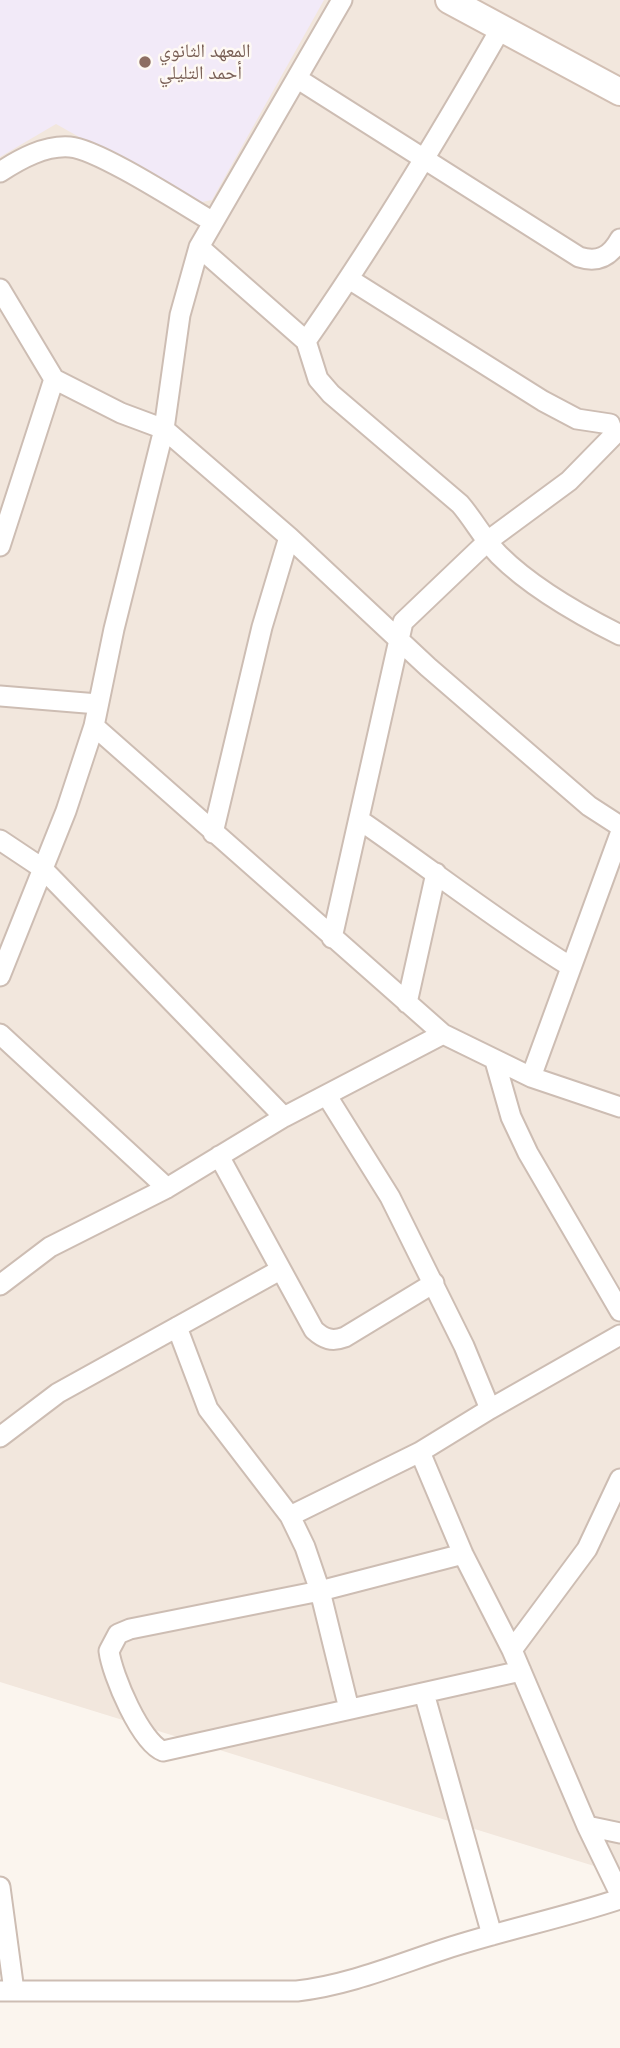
<!DOCTYPE html>
<html>
<head>
<meta charset="utf-8">
<style>
	body { margin:0 }
	canvas { display:block; background:#fbf5ee }
</style>
</head>
<body>
<canvas width="620" height="2048"></canvas>
<script>
const g = document.querySelector('canvas').getContext('2d');
g.lineJoin = 'round';
function fillPath(path, color) { g.fillStyle = color; g.fill(path, 'evenodd'); }
function strokePath(path, color, width, dash) { g.strokeStyle = color; g.lineWidth = width; g.lineCap = dash ? 'butt' : 'round'; g.setLineDash(dash || []); g.stroke(path); }
function write(font, color, halo, rows, align = 'center') {
  g.font = font + ' Lato,"Noto Naskh Arabic",sans-serif'; g.lineWidth = 5; g.setLineDash([]); g.textBaseline = 'middle'; g.strokeStyle = halo; g.fillStyle = color; for (const [text, x, y, turn = 0] of rows) {
    g.save(); g.translate(x, y); g.rotate((+turn || 0) * Math.PI / 180); g.textAlign = isNaN(turn) ? turn : align; if (halo) g.strokeText(text, 0, 0); g.fillText(text, 0, 0); g.restore();
  }
}
const residential = new Path2D(`
	M0 0H620V1874L0 1682Z`);
const education = new Path2D(`
	M0 0H324L212 200 197 203 56 124 0 157Z`);
const street = new Path2D(`
	M298 79 579 257C598 263 610 257 620 239
	M0 172C20 159 45 145 70 147 98 149 184 205 213 222
	M199 247 306 341 318 379 331 394 460 504C474 520 484 540 499 555 532 588 578 614 620 635
	M0 289 54 379 121 413 164 429 289 537 428 667 589 806 620 826
	M306 341C376 241 440 135 501 28
	M0 546 54 379
	M0 696 98 704
	M94 726 443 1034 531 1077 620 1107
	M361 821C431 869 498 922 571 967
	M213 833 262 627 289 537
	M0 840 42 868 284 1117
	M332 938 403 622 489 540 569 481 614 435 610 424 577 419 543 401 349 279
	M0 976 66 811 94 726 114 629 164 429 180 315 199 247 342 0
	M407 1003 436 873
	M0 1034 167 1188
	M495 1061 511 1117 528 1153 620 1311
	M531 1077 620 834
	M327 1096 390 1197 464 1346 490 1409 420 1452 463 1554 512 1650
	M219 1156 314 1330C324 1339 332 1342 345 1337L434 1283
	M0 1285 50 1247 167 1188 284 1117 443 1034
	M177 1327 208 1409 290 1516 305 1547 320 1591 349 1709
	M490 1409 620 1335
	M0 1437 58 1393 280 1270
	M620 1479 587 1549 512 1650 587 1826 620 1894
	M290 1516 420 1452
	M463 1554 320 1591 130 1629 118 1634 109 1651C112 1675 141 1743 163 1751L521 1671
	M424 1693 492 1935
	M587 1826 620 1833
	M0 1887 14 1991
	M0 1991H297C349 1985 396 1965 445 1949 503 1930 563 1918 620 1899`);
const secondary = new Path2D(`
	M449 0 620 92`);
const markers = [
	[145,62,7,"#8d6e63"]
];
const educationNames = [
	["المعهد الثانوي",159,51],
	["أحمد التليلي",159,73]
];
fillPath(residential, '#f2e7dd');
fillPath(education, '#f2eaf8');
strokePath(street, '#cdbdb3', 23);
strokePath(secondary, '#d2bfb3', 30);
strokePath(street, '#fff', 19);
strokePath(secondary, '#fff', 26);
for (const [x, y, r, color] of markers) { const dot = new Path2D(); dot.arc(x, y, r, 0, 2 * Math.PI); g.fillStyle = color; g.fill(dot); strokePath(dot, '#fef9f4', 2.5); }
write('19px', '#785e54', '#fef9f4', educationNames, 'left');
</script>
</body>
</html>
